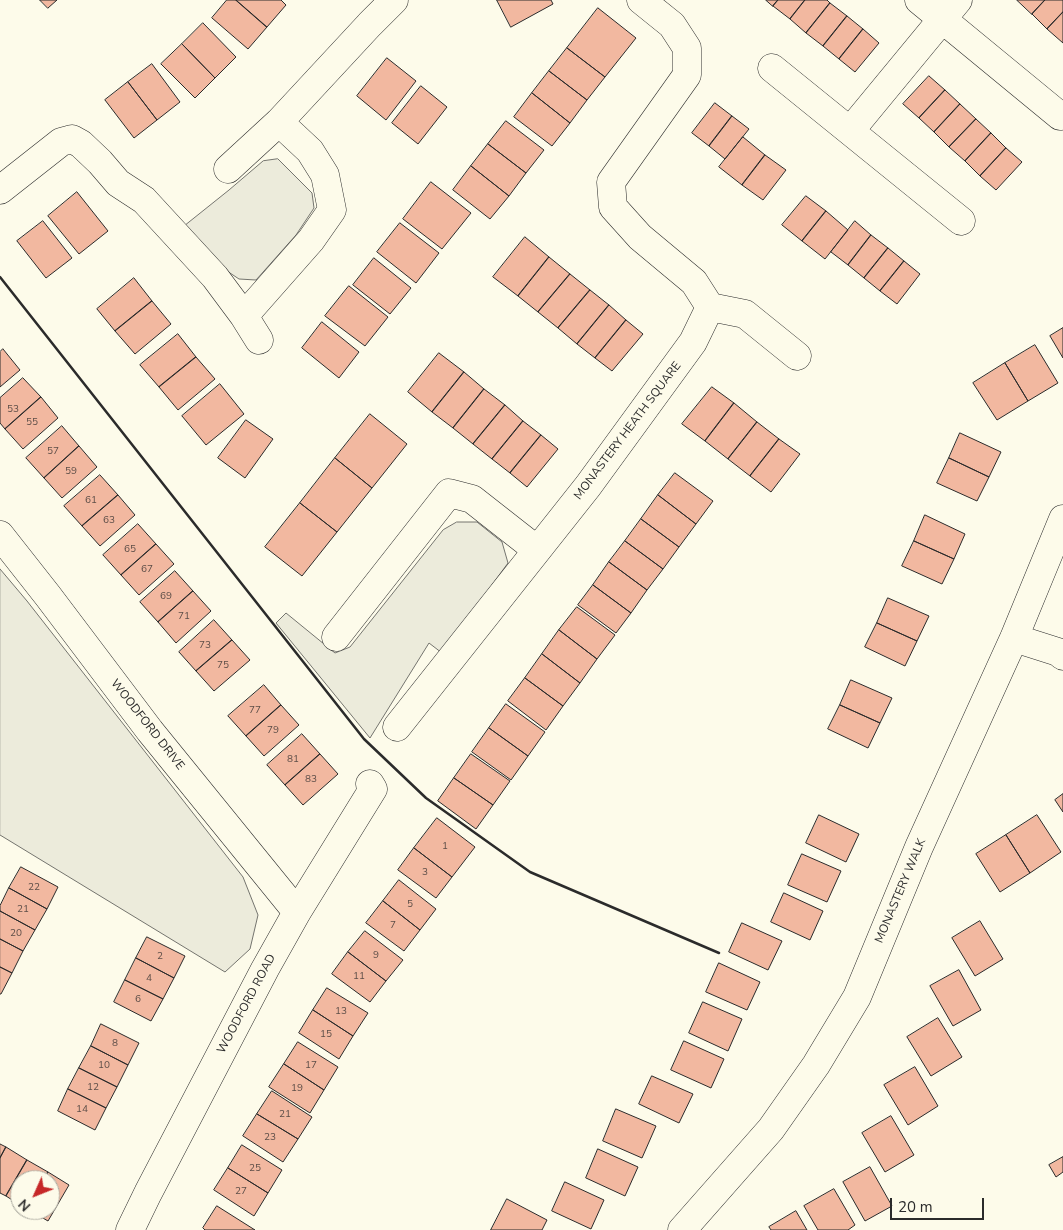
<!DOCTYPE html>
<html>
<head>
<meta charset="utf-8">
<style>
	body { margin:0 }
	#map { position:relative; width:1063px; height:1230px; overflow:hidden; background:#fdfbea; font-family:"Nunito Sans",sans-serif }
	canvas { display:block }
	.north { position:absolute; left:10px; top:1170px; width:50px; height:50px; box-sizing:border-box; background:#fdfbea; border:1px solid #a9a89e; border-radius:50%; rotate:226deg; font-size:14px; font-weight:700; line-height:20px; text-align:center; color:#2b2b2b }
	.north::after { content:''; display:block; margin:auto; width:18px; height:22px; background:#c62828; clip-path:polygon(50% 0,100% 100%,50% 72%,0 100%) }
	.scale { position:absolute; left:890px; top:1198px; width:94px; height:22px; box-sizing:border-box; border:2px solid #2b2b2b; border-top:0; padding-left:6px; font-size:15px; line-height:18px; white-space:nowrap; color:#2b2b2b; -webkit-text-stroke:4px #fdfbea; paint-order:stroke }
</style>
</head>
<body>
<div id="map">
<canvas width="1063" height="1230"></canvas>
<div class="north">N</div>
<div class="scale">20 m</div>
</div>
<script>
const g = document.querySelector('canvas').getContext('2d');
g.lineJoin = 'round';
function fillPath(path, color) { g.fillStyle = color; g.fill(path, 'evenodd'); }
function strokePath(path, color, width, dash) { g.strokeStyle = color; g.lineWidth = width; g.lineCap = dash ? 'butt' : 'round'; g.setLineDash(dash || []); g.stroke(path); }
function write(font, color, halo, rows, align = 'center') {
  g.font = font + ' "Nunito Sans",sans-serif'; g.lineWidth = 4; g.setLineDash([]); g.textBaseline = 'middle'; g.strokeStyle = halo; g.fillStyle = color; for (const [text, x, y, turn = 0] of rows) {
    g.save(); g.translate(x, y); g.rotate((+turn || 0) * Math.PI / 180); g.textAlign = isNaN(turn) ? turn : align; if (halo) g.strokeText(text, 0, 0); g.fillText(text, 0, 0); g.restore();
  }
}
const green = new Path2D(`
	M278 159 312 193 314 208 296 235 256 280 239 279 227 271 184 226 229 190 263 161Z
	M457 522H477L502 542 508 563 442 653 429 643 370 738 276 623 286 613 335 653 350 647 443 530Z
	M0 569 27 601 243 877 258 915 250 949 225 972 0 835Z`);
const building = new Path2D(`
	M40 0H57L48 8Z
	M227 0H236L267 27 248 49 212 18Z
	M236 0H281L286 5 267 27Z
	M497 0H551L553 4 511 27Z
	M766 0H778L773 6Z
	M778 0H805L790 19 773 6Z
	M805 0H827L830 3 806 33 790 19Z
	M1017 0H1045L1032 14Z
	M1045 0H1063V12L1047 29 1032 14Z
	M830 3 847 16 823 46 806 33Z
	M598 8 636 38 605 77 567 48Z
	M1063 12V43L1047 29Z
	M847 16 863 29 839 59 823 46Z
	M203 23 236 57 215 78 182 44Z
	M863 29 879 43 855 72 839 59Z
	M182 44 215 78 195 98 161 64Z
	M567 48 605 77 587 100 549 71Z
	M387 58 416 81 386 120 357 96Z
	M152 64 180 102 157 120 128 82Z
	M549 71 587 100 570 123 532 93Z
	M929 76 945 90 919 118 903 104Z
	M128 82 157 120 134 138 105 100Z
	M421 86 447 107 418 144 392 123Z
	M945 90 960 104 934 132 919 118Z
	M532 93 570 123 552 146 514 117Z
	M715 103 732 116 709 146 692 133Z
	M960 104 976 119 949 147 934 132Z
	M732 116 749 129 725 159 709 146Z
	M976 119 991 133 965 161 949 147Z
	M506 121 544 150 526 173 488 144Z
	M991 133 1006 148 980 176 965 161Z
	M743 137 765 155 742 185 719 167Z
	M488 144 526 173 509 196 471 166Z
	M1006 148 1022 162 996 190 980 176Z
	M765 155 786 170 763 200 742 185Z
	M471 166 509 196 490 219 453 190Z
	M431 182 471 213 442 249 403 219Z
	M77 192 108 231 79 254 48 216Z
	M806 196 826 211 802 241 782 225Z
	M826 211 848 230 825 259 802 241Z
	M43 221 72 258 46 278 17 241Z
	M855 221 871 235 848 265 831 252Z
	M400 223 439 253 416 283 377 252Z
	M871 235 888 248 864 278 848 265Z
	M525 237 549 257 518 296 493 277Z
	M888 248 904 261 880 291 864 278Z
	M549 257 570 274 538 312 518 296Z
	M374 258 411 288 390 314 353 285Z
	M904 261 920 274 897 304 880 291Z
	M570 274 590 290 558 328 538 312Z
	M134 278 152 301 115 331 97 309Z
	M349 286 388 317 365 346 325 316Z
	M590 290 609 305 577 344 558 328Z
	M152 301 171 324 135 354 115 331Z
	M609 305 626 320 595 358 577 344Z
	M626 320 643 334 612 371 595 358Z
	M322 322 359 352 339 378 302 348Z
	M1063 328V358L1050 336Z
	M178 334 196 357 159 387 140 365Z
	M1035 345 1058 383 1028 401 1005 363Z
	M3 349 20 370 0 387V352Z
	M439 353 464 372 432 412 408 392Z
	M196 357 215 379 178 410 159 387Z
	M1005 363 1028 401 997 420 973 383Z
	M464 372 484 389 453 428 432 412Z
	M23 378 41 397 5 429 0 423V398Z
	M220 384 244 414 206 445 182 416Z
	M712 387 734 403 705 441 682 424Z
	M484 389 505 405 473 444 453 428Z
	M41 397 58 418 23 449 5 429Z
	M734 403 757 422 728 459 705 441Z
	M505 405 523 421 492 459 473 444Z
	M370 414 407 444 372 488 335 458Z
	M246 420 273 439 245 478 218 458Z
	M523 421 541 435 510 473 492 459Z
	M757 422 779 439 750 476 728 459Z
	M62 426 79 446 44 478 26 458Z
	M960 433 1001 452 989 477 949 458Z
	M541 435 558 449 527 487 510 473Z
	M779 439 800 454 771 492 750 476Z
	M79 446 97 467 62 498 44 478Z
	M335 458 372 488 337 532 300 503Z
	M949 458 989 477 977 501 937 483Z
	M675 473 713 501 696 524 658 495Z
	M100 475 118 495 82 526 64 506Z
	M118 495 135 515 100 546 82 526Z
	M658 495 696 524 679 547 641 519Z
	M300 503 337 532 302 576 265 547Z
	M925 515 965 534 954 559 914 541Z
	M641 519 679 547 663 569 625 541Z
	M138 524 156 544 121 575 103 555Z
	M625 541 663 569 647 590 609 562Z
	M914 541 954 559 942 584 902 566Z
	M156 544 174 564 139 595 121 575Z
	M609 562 647 590 631 613 593 585Z
	M175 571 193 591 158 622 140 602Z
	M593 585 631 613 616 633 578 605Z
	M193 591 211 611 176 643 158 622Z
	M888 598 929 616 917 641 877 623Z
	M577 607 615 635 597 659 559 630Z
	M214 620 232 640 196 671 179 652Z
	M877 623 917 641 905 666 865 647Z
	M559 630 597 659 580 683 542 654Z
	M232 640 250 660 214 691 196 671Z
	M542 654 580 683 563 706 525 678Z
	M525 678 563 706 546 730 508 701Z
	M851 680 892 698 880 723 840 705Z
	M264 685 281 705 246 736 228 716Z
	M506 704 545 732 528 756 489 728Z
	M281 705 299 725 264 756 246 736Z
	M840 705 880 723 868 748 828 729Z
	M489 728 528 756 511 780 472 752Z
	M302 734 320 754 285 785 267 765Z
	M320 754 338 774 303 805 285 785Z
	M471 754 510 781 493 805 454 778Z
	M454 778 493 805 476 829 438 801Z
	M1063 794V812L1055 800Z
	M819 815 859 834 846 862 806 843Z
	M1037 815 1061 852 1030 873 1006 835Z
	M437 818 475 847 452 877 414 848Z
	M1006 835 1030 873 1000 892 976 854Z
	M414 848 452 877 436 898 398 870Z
	M802 854 841 871 827 902 788 885Z
	M21 867 58 887 47 909 9 888Z
	M399 880 436 909 420 930 383 901Z
	M9 888 47 909 35 930 0 911V906Z
	M784 893 823 911 810 940 771 922Z
	M383 901 420 930 404 951 366 923Z
	M0 911 35 930 23 951 0 939Z
	M980 921 1003 959 975 976 952 938Z
	M742 923 782 941 768 970 729 952Z
	M365 931 403 960 386 981 348 952Z
	M147 937 185 956 174 978 136 958Z
	M0 939 23 951 12 973 0 967Z
	M348 952 386 981 370 1002 332 974Z
	M136 958 174 978 163 999 125 980Z
	M719 963 760 982 747 1010 706 992Z
	M0 967 12 973 1 994H0Z
	M959 970 981 1010 953 1026 930 986Z
	M125 980 163 999 151 1021 114 1002Z
	M327 988 368 1013 353 1036 313 1010Z
	M703 1002 742 1019 728 1051 689 1033Z
	M313 1010 353 1036 339 1059 299 1033Z
	M938 1018 962 1057 931 1076 907 1037Z
	M101 1024 139 1043 128 1065 91 1046Z
	M684 1041 724 1059 711 1088 671 1070Z
	M298 1042 338 1067 324 1090 284 1064Z
	M91 1046 128 1065 117 1087 79 1068Z
	M284 1064 324 1090 310 1113 269 1087Z
	M915 1067 938 1106 908 1125 884 1085Z
	M79 1068 117 1087 106 1108 68 1089Z
	M652 1076 693 1094 679 1123 639 1104Z
	M68 1089 106 1108 95 1130 58 1111Z
	M272 1091 312 1117 298 1139 257 1114Z
	M616 1109 656 1126 642 1158 603 1141Z
	M257 1114 298 1139 283 1162 243 1136Z
	M891 1116 914 1155 885 1172 862 1133Z
	M0 1144 6 1147 0 1158Z
	M242 1145 282 1170 268 1193 228 1168Z
	M6 1147 27 1160 6 1196 0 1193V1158Z
	M598 1149 638 1167 625 1196 586 1178Z
	M1063 1157V1172L1056 1177 1049 1165Z
	M27 1160 48 1172 44 1180H20V1205L6 1196Z
	M870 1167 892 1206 865 1221 843 1182Z
	M228 1168 268 1193 254 1216 214 1190Z
	M48 1172 69 1185 48 1221 29 1210H50V1180H44Z
	M565 1182 604 1200 591 1229 552 1211Z
	M834 1189 855 1225 848 1230H818L804 1206Z
	M507 1199 547 1220 542 1230H491Z
	M217 1206 255 1230H205L203 1228Z
	M796 1211 807 1230H771L769 1227Z`);
const minor = new Path2D(`
	M641 0 672 25 687 48V75L611 182 613 207 640 237 694 282 710 307
	M919 0 1060 116
	M772 68 961 221
	M850 131 958 0
	M228 169 279 122 370 24 394 0
	M0 190 61 142 72 139 81 144 100 162 118 183 144 200 215 277 244 316 259 340
	M710 307 745 314 797 356
	M244 316 311 240 332 210 325 175 310 151 279 122
	M0 535 48 596 150 731 297 912
	M336 637 449 493 472 499 537 550
	M1014 638 1058 652 1063 656
	M397 727 588 486 693 342 710 307
	M130 1230 148 1193 265 969 297 912 373 789 370 784
	M682 1230 771 1129 816 1065 857 997 919 847 1014 638 1063 519`);
const wall = new Path2D(`
	M0 277 364 739 426 798 530 872 719 953`);
const numberNames = [
	["53",13,410],
	["55",32,423],
	["57",53,452],
	["59",71,472],
	["61",91,501],
	["63",109,521],
	["65",130,550],
	["67",147,570],
	["69",166,597],
	["71",184,617],
	["73",205,646],
	["75",223,666],
	["77",255,711],
	["79",273,731],
	["81",293,760],
	["83",311,780],
	["1",445,847],
	["3",425,873],
	["22",34,888],
	["5",410,905],
	["21",23,910],
	["7",393,926],
	["20",16,934],
	["9",376,956],
	["2",160,957],
	["11",359,977],
	["4",149,979],
	["6",138,1000],
	["13",341,1012],
	["15",326,1035],
	["8",115,1044],
	["10",104,1066],
	["17",311,1066],
	["12",93,1088],
	["19",297,1089],
	["14",82,1110],
	["21",285,1115],
	["23",270,1138],
	["25",255,1169],
	["27",241,1192]
];
const streetNames = [
	["MONASTERY HEATH SQUARE",628,431,-53],
	["WOODFORD DRIVE",147,725,52],
	["MONASTERY WALK",901,891,-67],
	["WOODFORD ROAD",247,1004,-62]
];
fillPath(green, '#ecebdb');
strokePath(green, '#74746e', 1);
fillPath(building, '#f2b8a0');
strokePath(building, '#2b2b2b', 1);
strokePath(minor, '#2b2b2b', 29);
strokePath(minor, '#fdfbea', 28);
strokePath(wall, '#2b2b2b', 2.5);
write('10px', '#5d4e48', null, numberNames);
write('12px', '#2b2b2b', '#fdfbea', streetNames);
</script>
</body>
</html>
